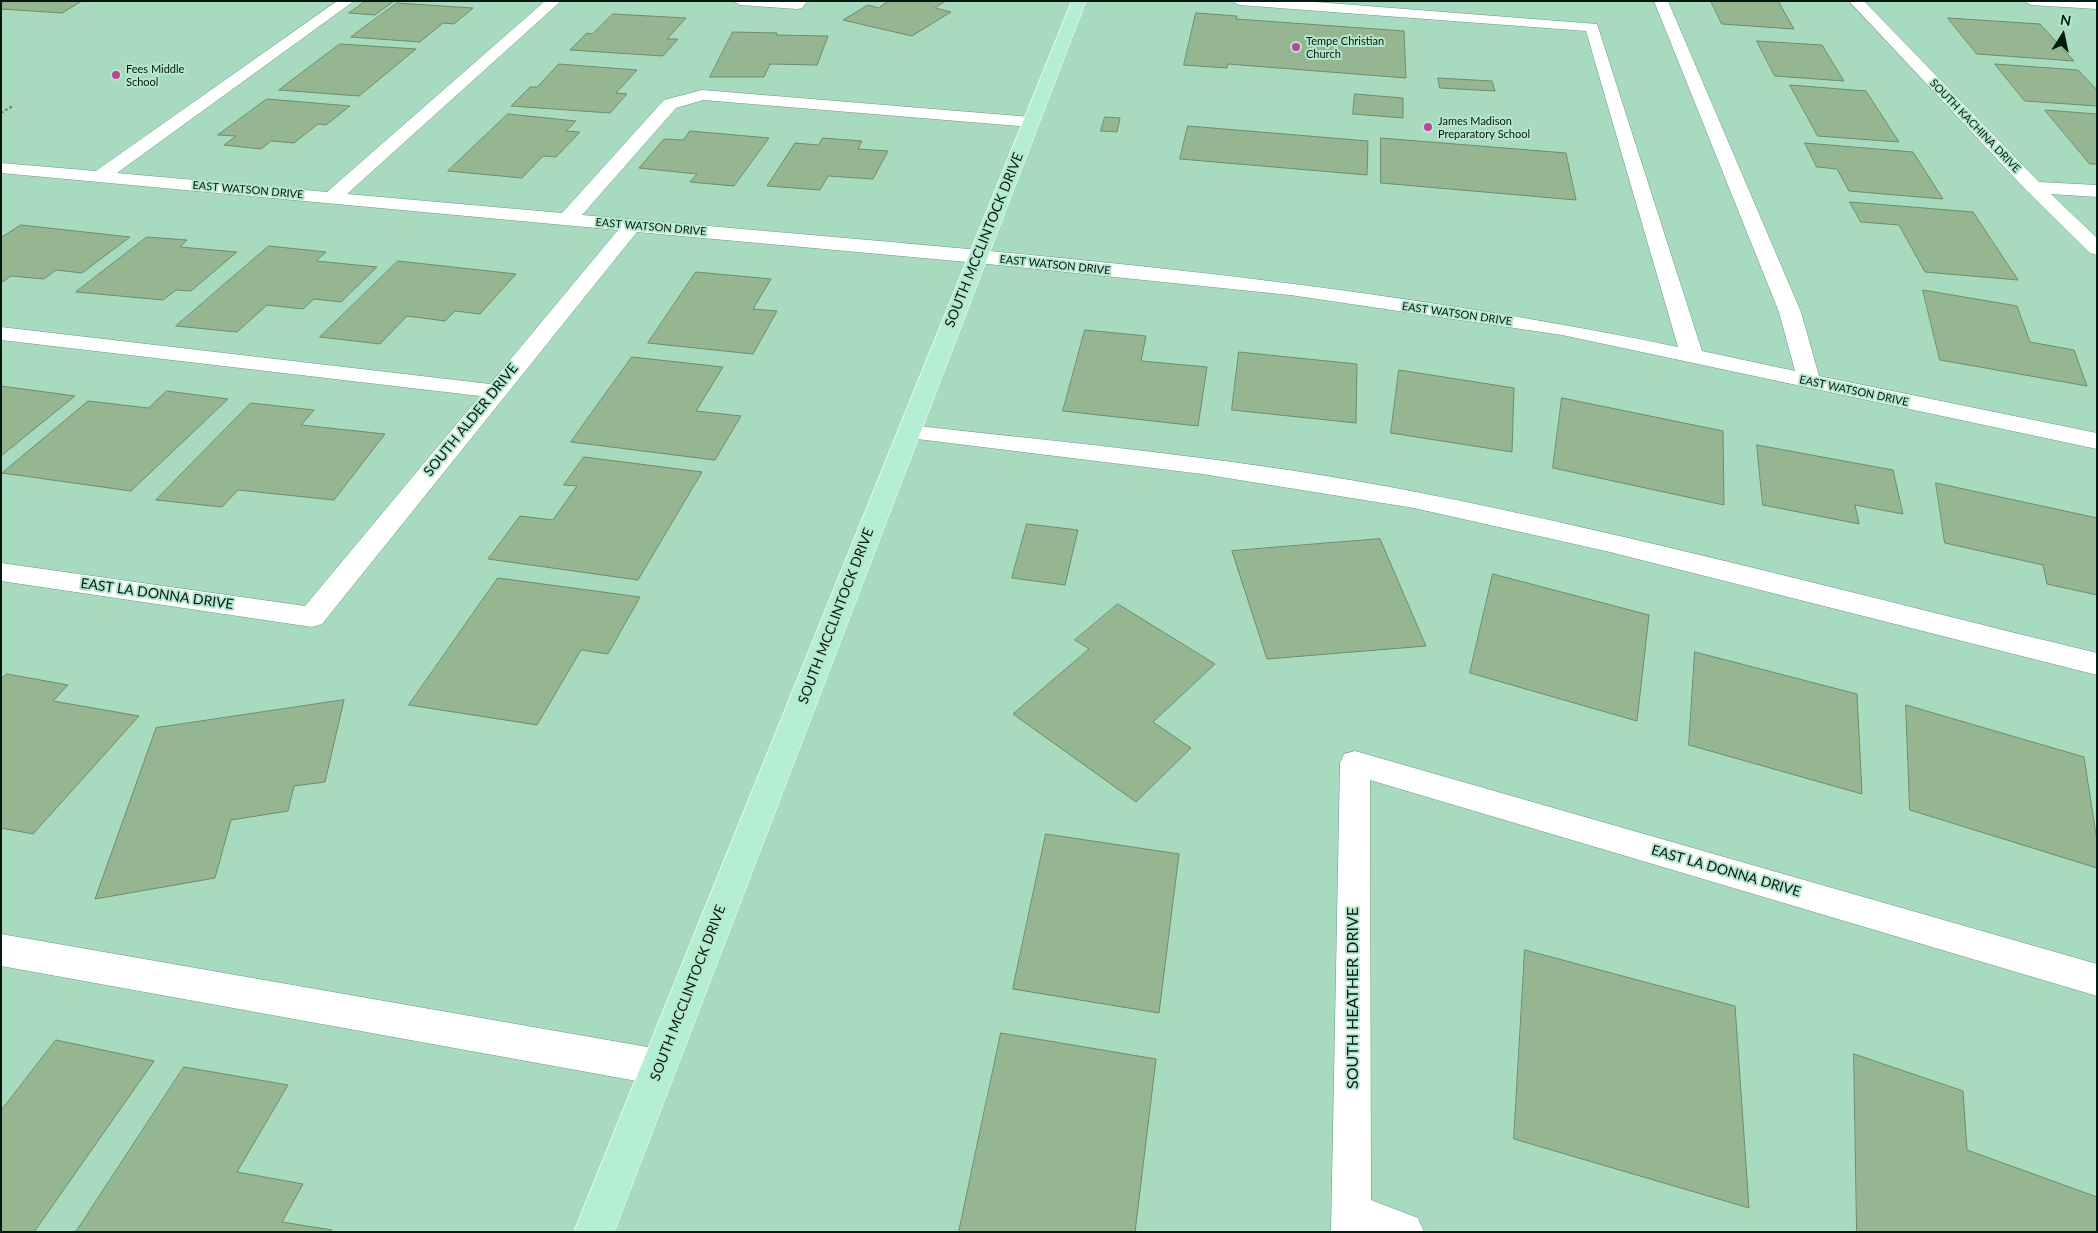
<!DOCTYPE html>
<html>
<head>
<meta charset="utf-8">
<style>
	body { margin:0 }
	#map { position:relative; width:2098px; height:1233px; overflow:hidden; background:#a8dac0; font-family:Lato,sans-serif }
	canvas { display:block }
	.frame { position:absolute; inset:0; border:2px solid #061910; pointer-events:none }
	.north { position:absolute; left:2038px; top:10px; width:50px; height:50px; -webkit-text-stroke:4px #b5e7cd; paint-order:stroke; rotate:10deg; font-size:14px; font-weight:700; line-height:20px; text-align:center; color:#061910 }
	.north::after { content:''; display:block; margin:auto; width:18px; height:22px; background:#061910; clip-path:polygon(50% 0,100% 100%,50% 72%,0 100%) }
</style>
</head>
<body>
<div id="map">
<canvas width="2098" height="1233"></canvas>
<div class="frame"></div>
<div class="north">N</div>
</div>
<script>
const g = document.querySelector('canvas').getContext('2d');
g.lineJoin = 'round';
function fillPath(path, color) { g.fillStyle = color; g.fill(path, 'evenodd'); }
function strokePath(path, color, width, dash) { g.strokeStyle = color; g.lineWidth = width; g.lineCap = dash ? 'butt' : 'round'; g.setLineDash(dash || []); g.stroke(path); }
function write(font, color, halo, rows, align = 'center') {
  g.font = font + ' Lato,sans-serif'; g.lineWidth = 4; g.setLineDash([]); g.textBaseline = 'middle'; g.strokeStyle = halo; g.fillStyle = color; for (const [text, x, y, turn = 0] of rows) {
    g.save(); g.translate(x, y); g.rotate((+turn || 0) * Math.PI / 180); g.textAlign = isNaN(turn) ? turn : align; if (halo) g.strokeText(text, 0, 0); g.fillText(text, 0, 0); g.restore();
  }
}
const building = new Path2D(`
	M1 1H82L62 13 1 9Z
	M366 1H394L375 15 349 13Z
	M889 1H940L944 2 935 8 951 12 912 36 843 20 868 5 878 8Z
	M1711 1H1778L1794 29 1722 24Z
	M397 3 473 8 454 24 443 23 420 42 351 37Z
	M1196 13 1237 16 1236 19 1404 31 1406 78 1228 64 1227 68 1184 65Z
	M613 14 686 18 667 39H678L663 56 570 50 587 33 592 34Z
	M1948 18 2040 24 2074 61 1977 54Z
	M733 32 777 33 776 35 828 36 817 65 770 64 764 77H710Z
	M1757 41 1822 45 1844 81 1775 76Z
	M340 44 416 49 359 96 279 90Z
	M559 64 637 70 616 93 627 94 610 113 511 106 530 87H537Z
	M1995 64 2078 70 2097 90V106L2025 101Z
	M1438 78 1492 81 1495 91 1440 88Z
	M1790 85 1866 91 1899 142 1818 136Z
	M1355 94 1403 98V118L1353 114Z
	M267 99 350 106 326 125 318 124 294 143 271 141 261 149 224 145 236 136 218 135Z
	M2045 110 2097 114V164H2090Z
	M508 114 576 121 566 131 580 132 556 157 543 156 522 178 448 171Z
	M1105 117 1120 118 1117 132 1101 131Z
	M1188 126 1368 141 1367 175 1180 159Z
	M690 131 769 138 734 186 690 182 697 174 639 168 664 139 683 140Z
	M823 138 862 141 858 149 888 151 873 179 828 176 820 190 767 186 795 143 818 145Z
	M1381 138 1566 153 1576 200 1381 183Z
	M1805 143 1913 152 1943 199 1849 191 1837 169 1817 167Z
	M1850 202 1973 212 2018 280 1925 272 1899 225 1861 222Z
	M21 225 130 237 82 273 56 270 44 279 11 276 1 283V238Z
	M147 237 187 240 180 247 237 252 191 291 176 290 163 300 76 292Z
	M269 246 326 252 316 261 377 267 341 302 314 299 303 309 267 305 237 332 176 326Z
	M398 261 516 274 480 314 455 311 445 321 407 316 380 344 320 337Z
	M696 272 771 279 753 309 777 311 753 354 648 343Z
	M1923 290 2017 306 2030 342 2074 350 2087 386 1940 360Z
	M1085 330 1146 336 1141 361 1207 367 1198 426 1063 411Z
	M1239 352 1357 364 1356 423 1232 410Z
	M632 357 723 367 696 411 741 416 715 460 571 442Z
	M1399 370 1514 388 1512 452 1391 433Z
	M1 386 75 396 1 456Z
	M167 391 228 399 131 491 2 473 88 401 148 408Z
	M1562 398 1723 431 1724 505 1553 468Z
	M251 403 314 410 301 425 385 434 334 500 238 490 222 507 156 500Z
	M1757 445 1893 470 1903 514 1855 505 1859 524 1763 505Z
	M584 457 702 472 638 580 488 559 520 516 553 520 577 486 564 485Z
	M1936 483 2097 518V595L2047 584 2043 565 1945 543Z
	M1027 524 1078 530 1065 585 1012 578Z
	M1380 539 1426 646 1267 659 1232 551Z
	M1493 574 1649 615 1637 721 1470 673Z
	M498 578 640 597 608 654 581 650 537 725 409 705Z
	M1118 604 1215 664 1153 722 1191 748 1136 802 1013 714 1089 649 1075 640Z
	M1695 652 1857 694 1862 794 1689 745Z
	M7 674 68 685 53 701 139 716 33 834 1 828V679Z
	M344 700 325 782 294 786 288 811 231 820 215 878 95 899 156 728Z
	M1906 705 2084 757 2097 841V868L1910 810Z
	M1046 834 1179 854 1159 1013 1013 989Z
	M1525 950 1735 1006 1749 1208 1514 1139Z
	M1001 1033 1156 1059 1135 1232H959Z
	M56 1040 154 1061 34 1232H1V1111Z
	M1854 1054 1963 1091 1967 1150 2097 1197V1232H1857Z
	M184 1067 288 1085 237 1172 303 1184 282 1222 332 1230 331 1232H76Z`);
const path = new Path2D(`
	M1 113 13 106`);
const minor = new Path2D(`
	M337 1H354L117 173 327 192 545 1H561L347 194 562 213 664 100 702 90 1031 117 1037 118 1040 122 1037 126 1031 127 703 100 676 108 582 215C948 248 1318 272 1678 347L1586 31 1239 5 1232 1H1303L1597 24 1702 351 1795 371 1779 312 1654 1H1668L1801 312 1819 376 2097 433V449L1562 335 1290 295 978 263 637 232 322 624 312 627 1 581V563L305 606 480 396 1 340V327L490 384 618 230 1 173V163L96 171Z
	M733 1H807L802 8 797 9 740 5Z
	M1849 1H1864L2039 182 2097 185V197L2051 194 2097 238V255L2090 253 2027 191Z
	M2024 1H2097V9L2031 5Z
	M909 425C1078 444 1249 459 1416 492 1644 537 1870 598 2097 653V675L1610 552 1414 508 1202 474 901 437 897 432 901 427Z
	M1355 751 2097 964V996L1370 780 1371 1200 1418 1218 1424 1232H1331L1340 763 1344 754Z
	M1 934 659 1049 672 1054 677 1067 672 1080 659 1085 1 966Z`);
const major = new Path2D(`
	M1072 1H1086L614 1232H574Z`);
const markers = [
	[1296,47,5,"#bd4498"],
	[116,75,5,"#bd4498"],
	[1428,127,5,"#bd4498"]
];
const farPoinames = [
	["Tempe Christian",1306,41],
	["Church",1306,54],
	["Fees Middle",126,69],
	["School",126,82],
	["James Madison",1438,121],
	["Preparatory School",1438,134]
];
const farStreetnames = [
	["SOUTH KACHINA DRIVE",1975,126,46],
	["EAST WATSON DRIVE",248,190,5],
	["EAST WATSON DRIVE",651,227,5],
	["EAST WATSON DRIVE",1055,265,6],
	["EAST WATSON DRIVE",1457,314,8],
	["EAST WATSON DRIVE",1854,391,12]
];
const streetNames = [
	["SOUTH MCCLINTOCK DRIVE",984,240,-68],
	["SOUTH ALDER DRIVE",471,420,-51],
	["EAST LA DONNA DRIVE",157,594,8],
	["SOUTH MCCLINTOCK DRIVE",836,616,-69],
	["EAST LA DONNA DRIVE",1726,871,16],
	["SOUTH MCCLINTOCK DRIVE",688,993,-69]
];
const nearStreetnames = [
	["SOUTH HEATHER DRIVE",1353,998,-90]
];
fillPath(building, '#96b691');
strokePath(building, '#6d8c69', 1);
strokePath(minor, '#6a9981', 1);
strokePath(major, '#fff', 1);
strokePath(path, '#5a7d6b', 2, [2.5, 2.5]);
fillPath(minor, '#fff');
fillPath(major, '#b4efd3');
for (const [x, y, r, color] of markers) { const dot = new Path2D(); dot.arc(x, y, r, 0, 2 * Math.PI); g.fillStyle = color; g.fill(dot); strokePath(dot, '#b5e7cd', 2); }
write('11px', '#061910', '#b5e7cd', farPoinames, 'left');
write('11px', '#061910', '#b5e7cd', farStreetnames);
write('14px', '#061910', '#b5e7cd', streetNames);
write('16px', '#061910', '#b5e7cd', nearStreetnames);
</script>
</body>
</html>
